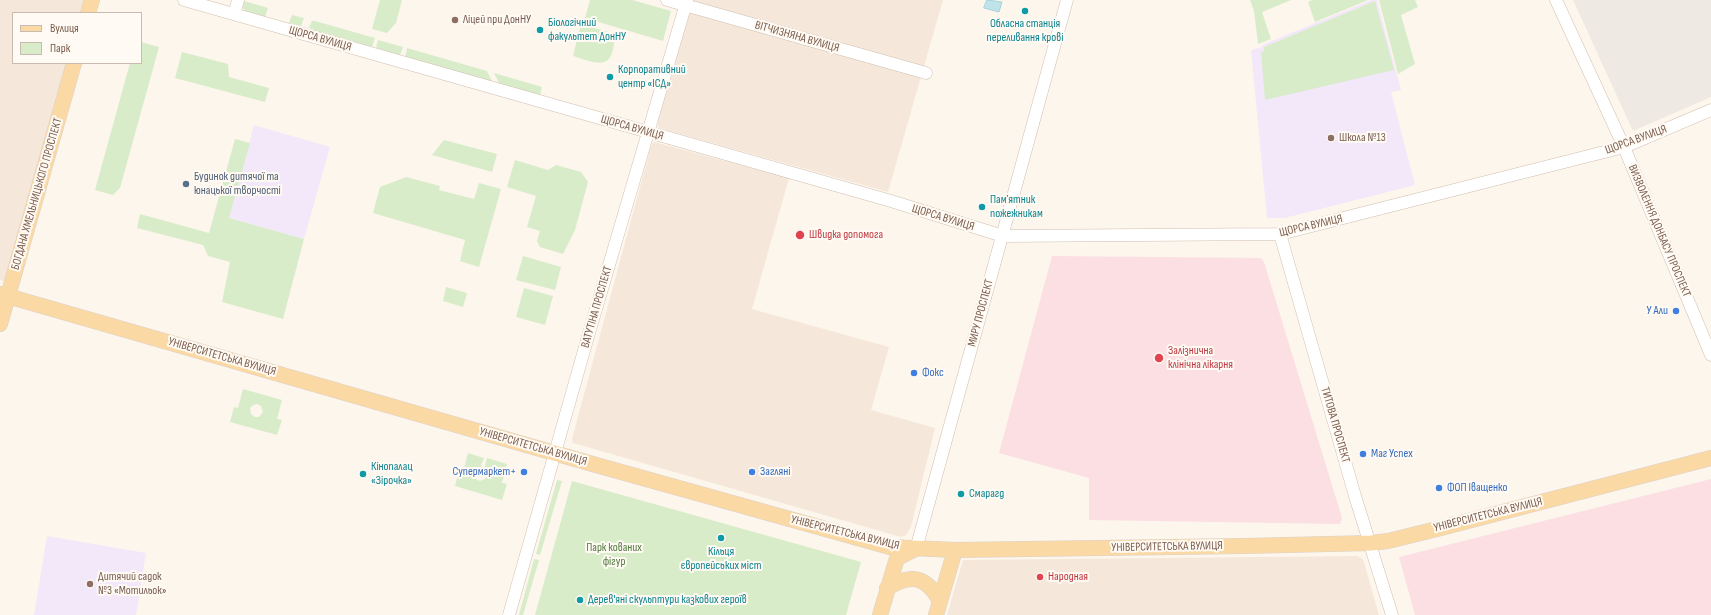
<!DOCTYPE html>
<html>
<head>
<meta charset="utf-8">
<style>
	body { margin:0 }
	#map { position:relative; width:1711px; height:615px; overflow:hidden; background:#fdf6ec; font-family:"Sofia Sans Condensed",sans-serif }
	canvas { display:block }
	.legend { position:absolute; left:12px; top:12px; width:130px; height:52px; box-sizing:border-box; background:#fffaf3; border:1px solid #cabbb1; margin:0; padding:5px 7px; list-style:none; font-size:12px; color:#7a5c4d }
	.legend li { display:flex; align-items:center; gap:8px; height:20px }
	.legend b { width:20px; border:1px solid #cabbb1 }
</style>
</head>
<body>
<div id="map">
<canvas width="1711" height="615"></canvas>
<ul class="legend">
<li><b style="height:5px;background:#fbd9a5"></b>Вулиця</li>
<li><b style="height:11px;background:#d8ecc9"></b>Парк</li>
</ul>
</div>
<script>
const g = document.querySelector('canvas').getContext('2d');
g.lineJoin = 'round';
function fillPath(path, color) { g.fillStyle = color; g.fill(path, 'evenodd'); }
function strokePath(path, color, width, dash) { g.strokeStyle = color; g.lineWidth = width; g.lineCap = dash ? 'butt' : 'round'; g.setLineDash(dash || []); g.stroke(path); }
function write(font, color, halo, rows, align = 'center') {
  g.font = font + ' "Sofia Sans Condensed",sans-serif'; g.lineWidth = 4; g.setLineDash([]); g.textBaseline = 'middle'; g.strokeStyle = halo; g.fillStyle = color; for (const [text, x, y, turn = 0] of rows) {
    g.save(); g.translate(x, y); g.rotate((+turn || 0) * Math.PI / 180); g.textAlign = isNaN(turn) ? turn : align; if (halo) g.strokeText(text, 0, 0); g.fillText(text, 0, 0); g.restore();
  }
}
const residential = new Path2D(`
	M0 0H86L82 13H13V63H68L5 281 0 280Z
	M692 0H943L888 192 659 128 657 123Z
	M654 142 789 178 752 309 889 347 871 410 935 428 911 527 906 535 901 537 573 443 572 439 651 146Z
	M1357 556 1363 559 1379 615H947L963 560Z`);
const industrial = new Path2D(`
	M1573 0H1711V97L1633 131Z`);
const education = new Path2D(`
	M1371 0H1377L1401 90 1391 92 1415 185 1285 218H1267L1251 50 1262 47V45Z
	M254 125 330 147 304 239 229 218Z
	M47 536 146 553 136 615H34Z`);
const medical = new Path2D(`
	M1052 256 1261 258 1264 262 1342 518 1340 524 1089 520V478L999 453Z
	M1711 479V615H1415L1399 557Z`);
const green = new Path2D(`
	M380 0H402L396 23 387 33 372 29Z
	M590 0H632L671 11 663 41 585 18Z
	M1250 0H1291L1262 12 1271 39 1258 44 1254 11Z
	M1312 0H1368L1315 22 1308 2Z
	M1379 0H1415L1418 7 1401 15 1415 64 1398 74Z
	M244 1 268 8 265 17 245 11 243 8Z
	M1375 1 1394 70 1265 100 1261 52 1264 51V47Z
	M292 15 304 18 301 26 289 23Z
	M312 21H315L375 38 372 47 312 31 309 27Z
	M581 24 608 32 613 35C615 42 614 46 612 53 607 71 585 59 573 56Z
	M378 40 403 47 400 55 376 48Z
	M141 42 159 47 120 188 113 195 95 190 130 63H141Z
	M407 48 487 71 493 83 405 57Z
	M182 52 228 64 229 77 269 88 265 102 175 78Z
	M494 73 542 87 540 96 500 85Z
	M235 139 250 143 229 218 304 239 283 319 222 302 230 262 208 256 203 245 137 228 140 214 209 233Z
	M444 140 497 154 492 172 432 155Z
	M515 160 548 170 556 165 581 172 588 182 575 230 563 254 540 247 537 241 540 231 527 227 536 196 507 187Z
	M406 177 440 186 439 190 474 199 479 183 501 189 479 267 460 261 465 240 373 213 380 187Z
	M523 256 561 267 555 290 516 280Z
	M446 287 467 293 463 307 443 301Z
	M524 288 553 296 545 325 516 317Z
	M243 389 282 400 277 419 282 420 277 435 230 422 234 407 238 408ZM257 404 261 406 263 412 259 417H255L251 414 250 408 253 405Z
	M468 453 484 458 480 468 475 474C475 479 478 482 483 480L487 477V472L484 469 487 458 507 464 502 483 507 484 502 500 455 486 459 471 463 472Z
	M557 480 562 481 540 555 536 554Z
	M572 481 861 562 846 615H535Z
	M534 559 539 560 523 615H519Z`);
const water = new Path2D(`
	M987 0 1002 2 999 12 984 8Z`);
const minor = new Path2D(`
	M184 0 891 201 1003 236 1280 234 1624 147 1711 110
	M667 0 926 73
	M1556 0 1624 147 1711 355
	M234 14 238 0
	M1280 234 1355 496 1392 615
	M916 549 1067 0
	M509 615 589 333 687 0`);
const major = new Path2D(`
	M88 13 92 0
	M0 294 589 463 890 547 955 550 1244 546 1371 543 1388 541 1441 528 1711 458
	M0 324 74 63
	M887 588C911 573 926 576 940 601
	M880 615 897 558 915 549
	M936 615 955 550`);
const markers = [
	[1025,11,4,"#0f9aa8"],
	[455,20,4,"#8d6e63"],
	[540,30,4,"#0f9aa8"],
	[610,77,4,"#0f9aa8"],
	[1331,138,4,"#8d6e63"],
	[186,184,4,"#5c6f8a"],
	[982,207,4,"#0f9aa8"],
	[800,235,5,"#e0444e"],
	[1676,311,4,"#3f7fe0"],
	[1159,358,5,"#e0444e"],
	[914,373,4,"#3f7fe0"],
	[1363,454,4,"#3f7fe0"],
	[524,472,4,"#3f7fe0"],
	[752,472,4,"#3f7fe0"],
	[363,474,4,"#0f9aa8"],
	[1439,488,4,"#3f7fe0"],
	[961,494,4,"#0f9aa8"],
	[721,538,4,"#0f9aa8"],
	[1040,577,4,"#e0444e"],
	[90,584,4,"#8d6e63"],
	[580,600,4,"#0f9aa8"]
];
const educationNames = [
	["Ліцей при ДонНУ",463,20],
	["Школа №13",1339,138],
	["Дитячий садок",98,577],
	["№3 «Мотильок»",98,591]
];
const cultureNames = [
	["Біологічний",548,23],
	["факультет ДонНУ",548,37],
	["Обласна станція",1025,24,"center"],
	["переливання крові",1025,38,"center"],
	["Корпоративний",618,70],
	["центр «ІСД»",618,84],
	["Памʼятник",990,200],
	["пожежникам",990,214],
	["Кінопалац",371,467],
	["«Зірочка»",371,481],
	["Смарагд",969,494],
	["Кільця",721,552,"center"],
	["європейських міст",721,566,"center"],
	["Дерев'яні скульптури казкових героїв",588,600]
];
const streetNames = [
	["ВІТЧИЗНЯНА ВУЛИЦЯ",797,37,16],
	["ЩОРСА ВУЛИЦЯ",320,39,16],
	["ЩОРСА ВУЛИЦЯ",632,128,16],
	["ЩОРСА ВУЛИЦЯ",1636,140,-20],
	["БОГДАНА ХМЕЛЬНИЦЬКОГО ПРОСПЕКТ",37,194,-74],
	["ЩОРСА ВУЛИЦЯ",943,218,17],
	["ЩОРСА ВУЛИЦЯ",1311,226,-13],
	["ВИЗВОЛЕННЯ ДОНБАСУ ПРОСПЕКТ",1659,231,67],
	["ВАТУТІНА ПРОСПЕКТ",597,307,-74],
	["МИРУ ПРОСПЕКТ",981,313,-75],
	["УНІВЕРСИТЕТСЬКА ВУЛИЦЯ",222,357,16],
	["ТИТОВА ПРОСПЕКТ",1335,425,74],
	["УНІВЕРСИТЕТСЬКА ВУЛИЦЯ",533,447,16],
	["УНІВЕРСИТЕТСЬКА ВУЛИЦЯ",1488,515,-14],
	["УНІВЕРСИТЕТСЬКА ВУЛИЦЯ",845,533,14],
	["УНІВЕРСИТЕТСЬКА ВУЛИЦЯ",1167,547,-1]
];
const serviceNames = [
	["Будинок дитячої та",194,177],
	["юнацької творчості",194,191]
];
const healthNames = [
	["Швидка допомога",809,235],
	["Залізнична",1168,351],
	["клінічна лікарня",1168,365],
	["Народная",1048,577]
];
const shopNames = [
	["У Али",1668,311,"right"],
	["Фокс",922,373],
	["Маг Успех",1371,454],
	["Супермаркет+",516,472,"right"],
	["Загляні",760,472],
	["ФОП Іващенко",1447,488]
];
const parkNames = [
	["Парк кованих",614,548],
	["фігур",614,562]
];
fillPath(residential, '#f5e8da');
fillPath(industrial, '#efe9e4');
fillPath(education, '#f3e8fa');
fillPath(medical, '#fbdfe3');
fillPath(green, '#d8ecc9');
fillPath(water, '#bfe3e8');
strokePath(water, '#a5d3da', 1);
strokePath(minor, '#d1beb0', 13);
strokePath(major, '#dad1cd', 16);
strokePath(minor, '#fff', 12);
strokePath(major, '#fbd9a5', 15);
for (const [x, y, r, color] of markers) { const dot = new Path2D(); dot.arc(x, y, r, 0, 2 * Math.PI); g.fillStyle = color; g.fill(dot); strokePath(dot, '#fffaf3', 1.5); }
write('12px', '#785e54', '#fffaf3', educationNames, 'left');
write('12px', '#0d838f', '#fffaf3', cultureNames, 'left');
write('12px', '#7a5c4d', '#fffaf3', streetNames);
write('12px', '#4e5e75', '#fffaf3', serviceNames, 'left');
write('12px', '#be3a42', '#fffaf3', healthNames, 'left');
write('12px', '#366cbe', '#fffaf3', shopNames, 'left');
write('12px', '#537a41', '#fffaf3', parkNames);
</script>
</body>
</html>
